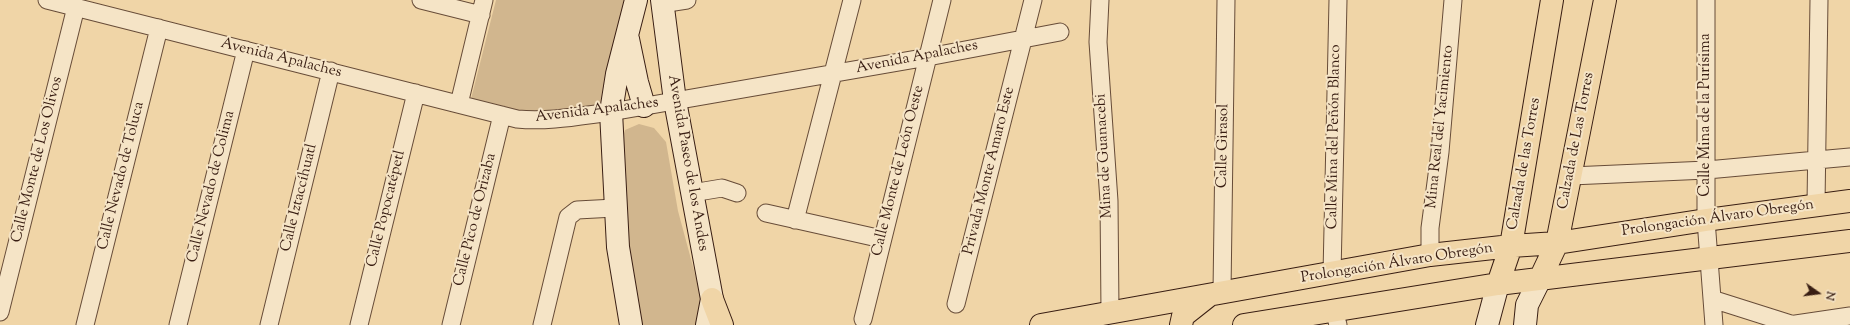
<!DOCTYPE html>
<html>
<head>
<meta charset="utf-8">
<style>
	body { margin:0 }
	#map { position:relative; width:1850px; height:325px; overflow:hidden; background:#f0d5a7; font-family:"Sorts Mill Goudy",serif }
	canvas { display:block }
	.north { position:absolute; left:1798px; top:273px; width:40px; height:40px; -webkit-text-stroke:3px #f5e4c6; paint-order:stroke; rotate:104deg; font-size:11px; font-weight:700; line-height:16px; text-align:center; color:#391e13 }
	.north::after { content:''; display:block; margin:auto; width:14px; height:18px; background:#391e13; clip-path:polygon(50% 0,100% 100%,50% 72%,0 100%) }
</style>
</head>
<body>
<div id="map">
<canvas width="1850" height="325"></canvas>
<div class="north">N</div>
</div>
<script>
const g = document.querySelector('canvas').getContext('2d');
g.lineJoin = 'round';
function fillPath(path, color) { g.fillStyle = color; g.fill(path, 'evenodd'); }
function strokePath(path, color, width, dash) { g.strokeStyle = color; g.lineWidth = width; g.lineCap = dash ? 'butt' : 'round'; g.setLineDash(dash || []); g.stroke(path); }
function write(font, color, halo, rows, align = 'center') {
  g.font = font + ' "Sorts Mill Goudy",serif'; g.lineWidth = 4; g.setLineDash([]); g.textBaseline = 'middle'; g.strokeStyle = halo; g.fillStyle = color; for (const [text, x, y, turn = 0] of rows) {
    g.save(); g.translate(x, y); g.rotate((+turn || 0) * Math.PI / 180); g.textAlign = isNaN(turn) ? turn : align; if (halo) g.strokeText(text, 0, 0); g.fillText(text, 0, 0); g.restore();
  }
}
const green = new Path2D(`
	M496 0H628L604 109 534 117 470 103Z
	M639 124 654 128 666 142 678 211 702 300 698 325H640L628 262 619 149 625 130Z`);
const street = new Path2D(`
	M47 0 517 119C549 122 579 116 611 112L928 57 1060 32
	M421 0 481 15
	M1100 0 1098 42 1109 201 1110 312
	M1706 0V220L1714 325
	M661 4 687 0
	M459 104 484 0
	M1571 176 1707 170 1850 157
	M692 193 722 188 737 193
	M1816 204 1819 0
	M766 213 882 239
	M795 220 852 0
	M1430 255V228L1440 152 1453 0
	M1332 274 1338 0
	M1222 292 1226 0
	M1712 299 1791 324
	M956 304 1033 0
	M1334 310 1338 325
	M0 312 76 7
	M863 319 942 0
	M85 325 159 28
	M178 325 246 50
	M269 325 331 71
	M359 325 416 93
	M451 325 502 115
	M542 325 568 217 577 210 615 208
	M1789 325 1850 316`);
const secondary = new Path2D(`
	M662 0 675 101 712 299 707 325
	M628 39 637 82 644 106
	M631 325 618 247 611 112 617 74 636 0
	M1487 325 1498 284
	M1525 325 1527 305 1540 279`);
const primary = new Path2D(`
	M1540 279 1557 243 1605 0
	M1498 284 1511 246 1552 0
	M712 299 722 325
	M1041 325 1430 255 1511 246 1557 243 1706 220 1850 201
	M1181 325 1183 316 1207 297
	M1244 325 1498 284 1850 241`);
const streetNames = [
	["Avenida Apalaches",917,58,-11],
	["Avenida Apalaches",281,59,14],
	["Avenida Apalaches",597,111,-7],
	["Calle Mina de la Purísima",1706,115,-90],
	["Mina Real del Yacimiento",1441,127,-84],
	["Calle Mina del Peñón Blanco",1335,137,-89],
	["Calzada de Las Torres",1577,141,-79],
	["Calle Girasol",1224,146,-89],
	["Mina de Guanacebi",1105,156,-93],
	["Calle Monte de Los Olivos",38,160,-76],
	["Avenida Paseo de los Andes",687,163,80],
	["Calzada de las Torres",1525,164,-80],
	["Calle Monte de León Oeste",899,171,-76],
	["Privada Monte Amaro Este",990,171,-76],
	["Calle Nevado de Toluca",122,176,-76],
	["Calle Nevado de Colima",212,187,-76],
	["Calle Iztaccíhuatl",300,198,-76],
	["Calle Popocatépetl",387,209,-76],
	["Prolongación Álvaro Obregón",1718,219,-8],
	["Calle Pico de Orizaba",476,220,-76],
	["Prolongación Álvaro Obregón",1397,264,-9]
];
fillPath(green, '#d1b68e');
strokePath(street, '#674c38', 19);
strokePath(secondary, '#391e13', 24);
strokePath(primary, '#391e13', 24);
strokePath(street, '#f5e4c6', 17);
strokePath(secondary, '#f5e4c6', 22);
strokePath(primary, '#f0d5a7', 22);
write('15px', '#391e13', '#f5e4c6', streetNames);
</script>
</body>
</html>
